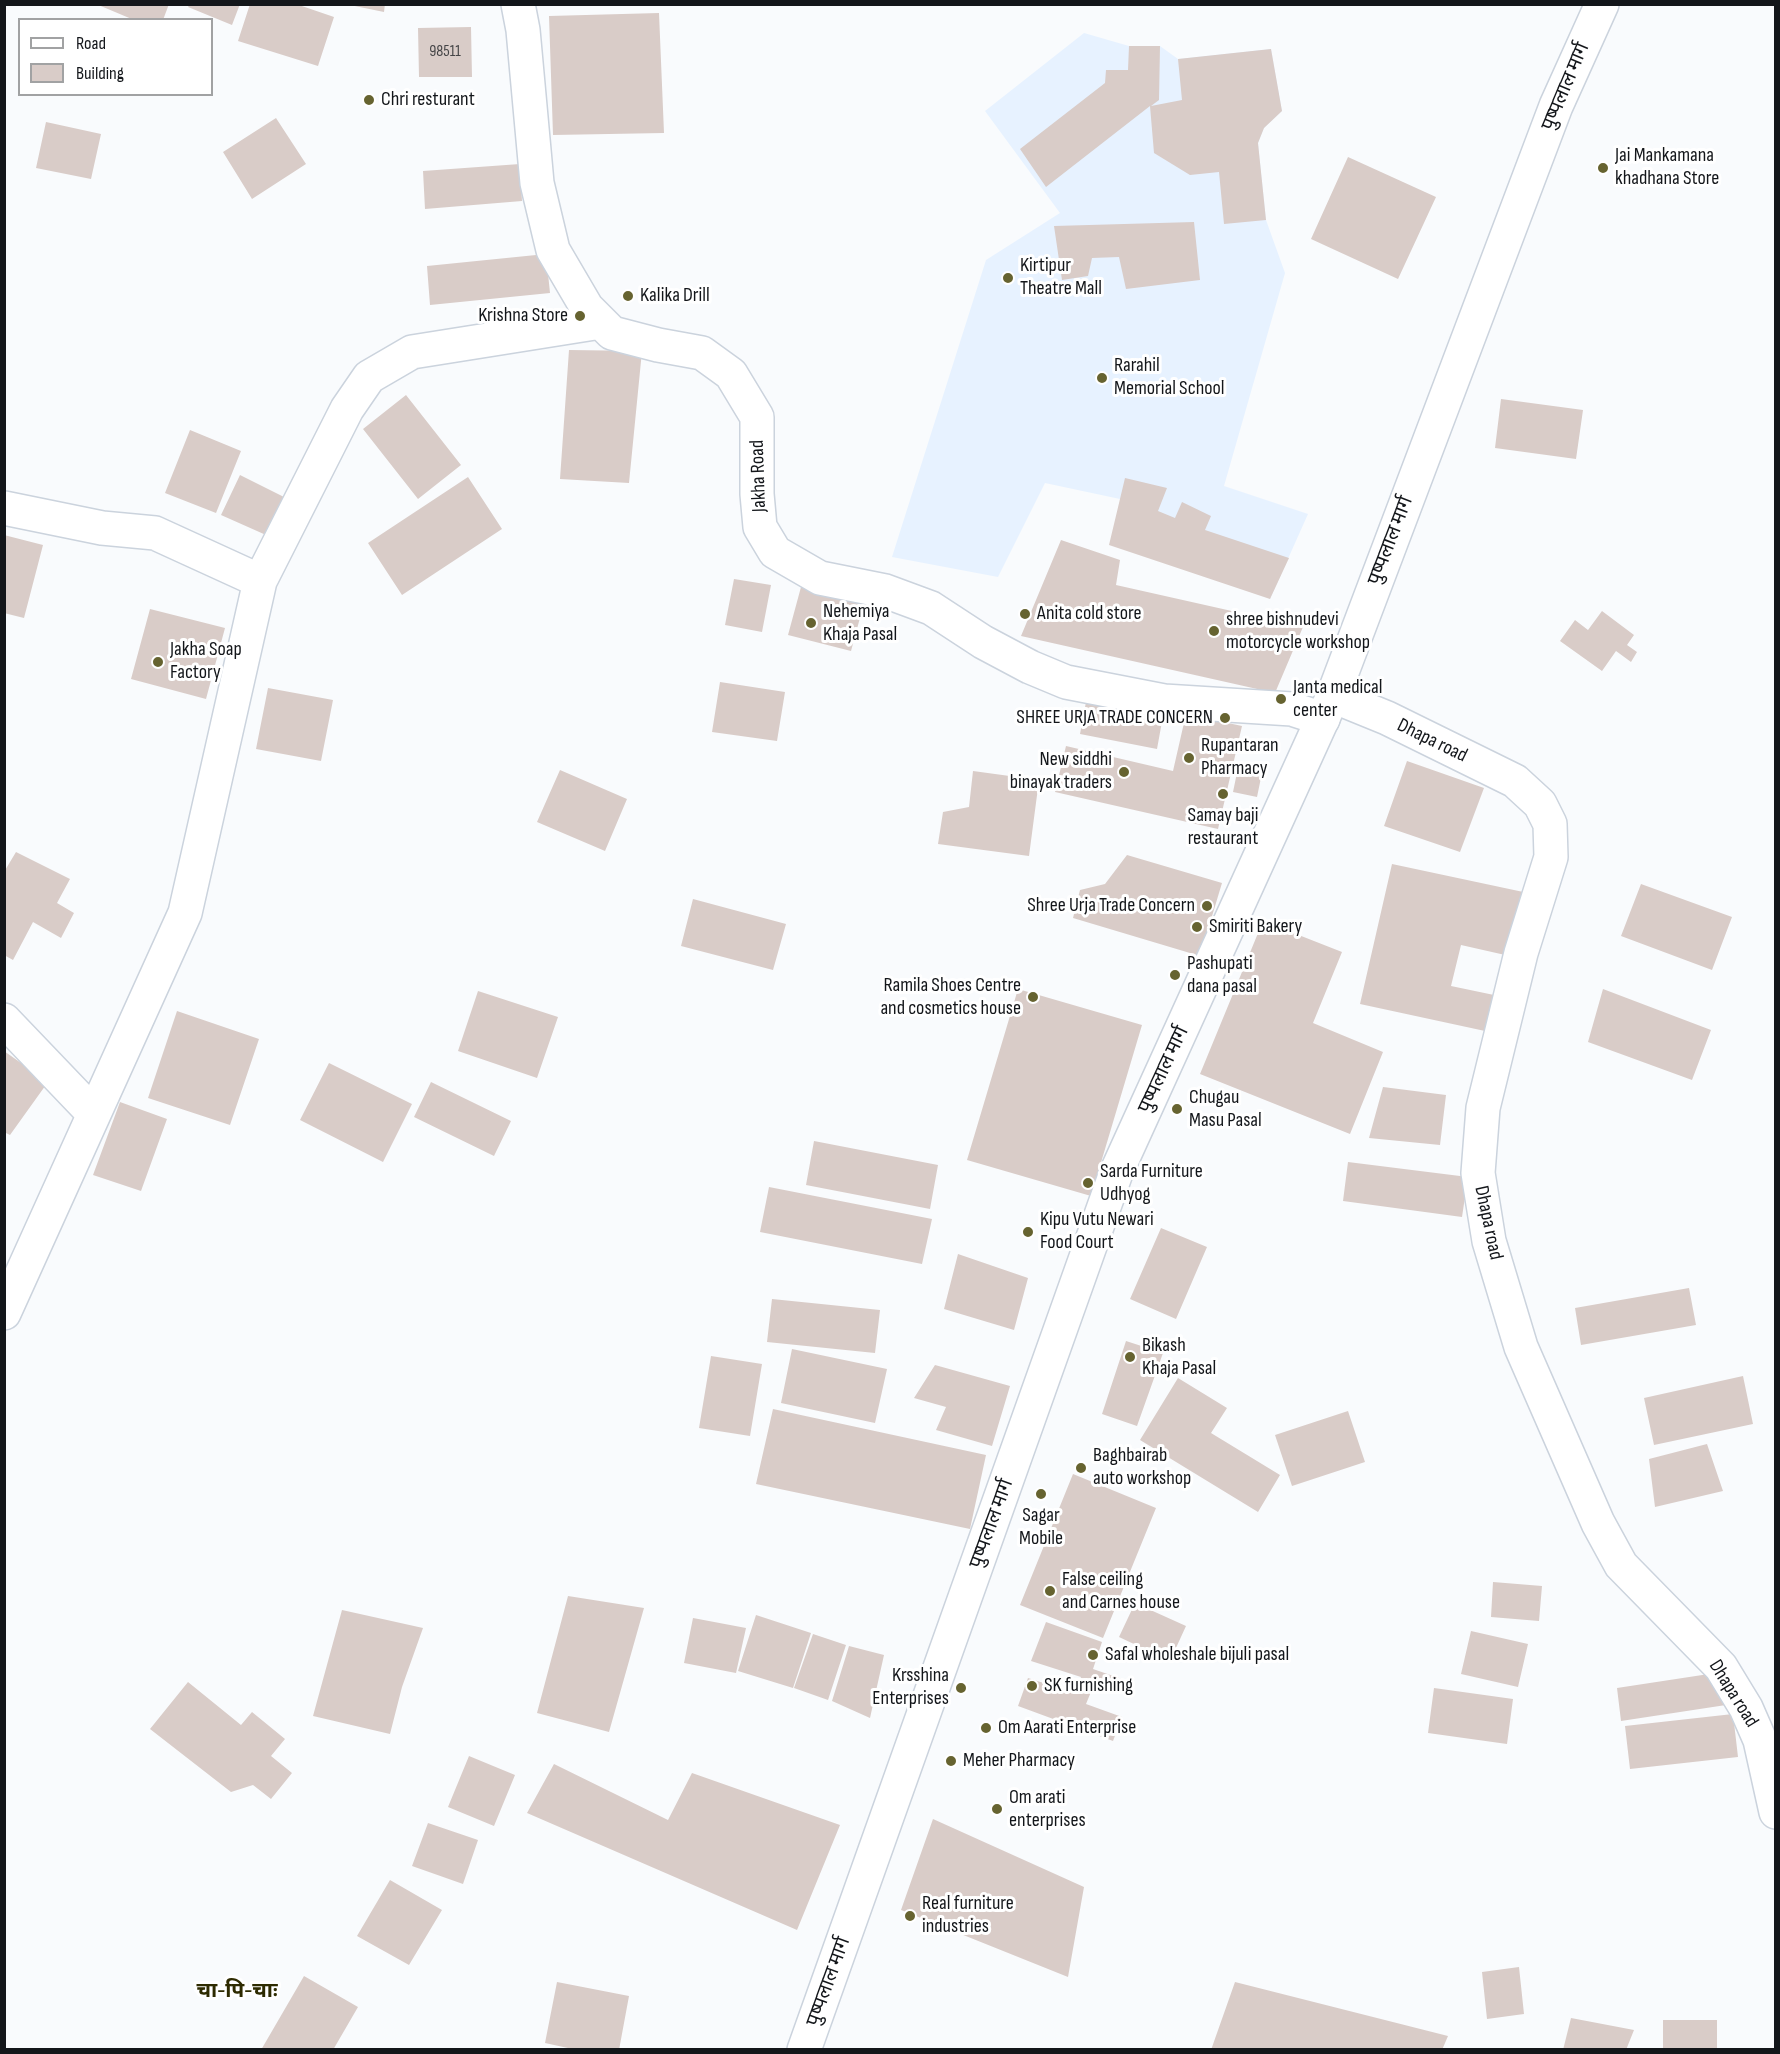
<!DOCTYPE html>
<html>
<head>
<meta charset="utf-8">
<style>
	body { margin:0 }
	#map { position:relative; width:1780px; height:2054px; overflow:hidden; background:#f9fbfd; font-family:"Sofia Sans Condensed",sans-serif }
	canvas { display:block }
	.frame { position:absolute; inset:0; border:6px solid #13161a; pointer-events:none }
	.legend { position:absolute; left:18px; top:18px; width:195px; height:78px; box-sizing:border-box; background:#fff; border:2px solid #a1a2a3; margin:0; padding:8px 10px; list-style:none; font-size:18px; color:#13161a }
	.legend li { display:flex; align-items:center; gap:12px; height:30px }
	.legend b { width:30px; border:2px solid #a1a2a3 }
</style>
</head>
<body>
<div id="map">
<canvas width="1780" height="2054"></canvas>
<div class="frame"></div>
<ul class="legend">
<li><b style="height:8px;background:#fff"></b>Road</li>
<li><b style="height:16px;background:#d9ccc8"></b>Building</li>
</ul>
</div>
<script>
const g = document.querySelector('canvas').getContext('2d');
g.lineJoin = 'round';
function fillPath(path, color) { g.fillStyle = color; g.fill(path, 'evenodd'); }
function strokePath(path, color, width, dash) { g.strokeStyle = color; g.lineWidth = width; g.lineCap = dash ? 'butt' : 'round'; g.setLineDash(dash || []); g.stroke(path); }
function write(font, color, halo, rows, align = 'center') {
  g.font = font + ' "Sofia Sans Condensed","Noto Sans Devanagari",sans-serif'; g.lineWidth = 6; g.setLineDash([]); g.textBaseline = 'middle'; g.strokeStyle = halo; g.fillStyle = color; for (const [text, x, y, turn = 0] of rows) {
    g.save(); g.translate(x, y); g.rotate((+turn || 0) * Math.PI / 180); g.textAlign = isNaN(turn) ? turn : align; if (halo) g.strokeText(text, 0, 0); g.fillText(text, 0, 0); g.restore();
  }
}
const built = new Path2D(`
	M1084 33 1129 46H1160L1178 59 1271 49 1282 111 1264 128 1258 143 1266 220 1285 273 1224 486 1308 514 1270 599 1120 499 1045 483 998 577 892 557 986 260 1060 213 985 111Z`);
const building = new Path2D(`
	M96 4H169L163 20H134Z
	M190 4H240L232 25 188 7Z
	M250 4H296L334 17 318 66 238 41Z
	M345 4H385L384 12Z
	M659 13 664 133 553 135 549 16Z
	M471 27 472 77H419L418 28Z
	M1129 46H1160L1159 100 1151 106 1182 100 1178 59 1271 49 1282 111 1264 128 1258 143 1266 220 1224 224 1219 172 1190 175 1154 153 1150 106 1046 187 1020 149 1105 83 1106 70H1128Z
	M276 118 306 164 252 199 223 152Z
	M46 122 101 134 91 179 36 168Z
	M1348 157 1436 197 1398 279 1311 239Z
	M520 164 522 201 425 209 423 171Z
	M1194 222 1200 280 1126 289 1119 257 1092 258 1088 276 1062 280 1054 226Z
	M546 254 550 293 430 305 427 266Z
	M569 350 642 351 629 483 560 479Z
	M406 395 461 465 418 499 363 429Z
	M1501 399 1583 410 1576 459 1495 448Z
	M190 430 241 451 216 513 165 493Z
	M240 475 286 498 266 535 221 515Z
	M468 477 502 529 402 595 368 543Z
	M1125 478 1167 488 1158 511 1175 518 1182 502 1211 516 1205 530 1289 558 1270 599 1109 545Z
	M4 535 43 545 24 618 4 613Z
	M1061 540 1120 560 1116 585 1303 627 1275 693 1021 636Z
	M734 579 771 585 762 632 725 625Z
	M801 587 864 603 851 651 788 635Z
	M150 609 225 628 206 699 131 679Z
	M1602 611 1634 635 1627 645 1637 652 1631 662 1616 651 1602 671 1560 641 1575 620 1588 630Z
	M720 682 785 692 777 741 712 732Z
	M268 688 333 700 321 761 256 749Z
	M1086 702 1163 716 1157 749 1080 734Z
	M1186 714 1242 726 1218 829 1055 792 1066 746 1173 771Z
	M1407 761 1484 788 1460 852 1384 826Z
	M1239 763 1263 768 1257 797 1233 792Z
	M560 770 627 799 605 851 537 822Z
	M973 771 1039 780 1029 856 938 844 943 812 969 807Z
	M16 852 70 879 57 903 74 913 61 938 33 922 13 960 4 955V872Z
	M1127 855 1222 883 1200 956 1073 918 1080 890 1105 884Z
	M1392 864 1528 893 1514 957 1461 945 1451 986 1494 995 1485 1031 1360 1004Z
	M1641 884 1732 917 1712 970 1621 936Z
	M693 899 786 924 773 970 681 946Z
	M1263 921 1342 952 1313 1023 1383 1052 1350 1134 1200 1074Z
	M1018 989 1142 1025 1091 1196 967 1160Z
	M1603 989 1711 1030 1692 1080 1588 1042Z
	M478 991 558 1017 537 1078 458 1051Z
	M177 1011 259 1039 230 1125 148 1098Z
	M4 1051 48 1082 10 1135 4 1132Z
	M329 1063 412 1104 383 1162 300 1120Z
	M431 1082 511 1121 494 1156 414 1117Z
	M1383 1087 1446 1095 1440 1145 1369 1138Z
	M120 1102 167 1119 141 1191 93 1175Z
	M814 1141 938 1165 930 1209 806 1185Z
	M1348 1162 1468 1177 1462 1217 1343 1201Z
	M769 1187 932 1219 922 1264 760 1232Z
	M1161 1228 1207 1247 1176 1319 1130 1299Z
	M958 1254 1028 1278 1014 1330 944 1309Z
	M1689 1288 1696 1325 1581 1345 1575 1308Z
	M772 1299 880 1310 875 1353 767 1342Z
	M1126 1341 1163 1353 1137 1426 1102 1414Z
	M792 1349 887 1369 875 1423 781 1403Z
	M711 1356 762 1364 750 1436 699 1428Z
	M935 1365 1010 1386 992 1446 936 1430 946 1407 914 1398Z
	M1743 1376 1753 1424 1654 1445 1644 1398Z
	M1178 1378 1227 1408 1211 1433 1280 1475 1258 1512 1140 1440Z
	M773 1409 986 1455 970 1529 756 1484Z
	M1348 1411 1365 1462 1292 1486 1275 1435Z
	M1707 1444 1723 1491 1655 1507 1649 1459Z
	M1073 1474 1156 1508 1103 1638 1020 1605Z
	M1493 1582 1542 1586 1539 1621 1491 1617Z
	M568 1596 644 1608 609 1732 537 1713Z
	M1135 1603 1186 1626 1170 1661 1119 1637Z
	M342 1610 423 1628 402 1687 390 1734 313 1716Z
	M756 1615 811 1633 793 1688 738 1671Z
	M693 1618 746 1628 736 1673 684 1663Z
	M1046 1622 1102 1642 1093 1669 1122 1679 1118 1690 1095 1682 1086 1704 1122 1717 1113 1741 1018 1706 1028 1678 1075 1693 1081 1677 1031 1661Z
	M1471 1631 1528 1644 1518 1687 1461 1674Z
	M813 1634 846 1645 828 1700 794 1688Z
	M849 1646 884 1655 870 1718 832 1701Z
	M1722 1672 1726 1705 1621 1721 1617 1688Z
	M188 1682 241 1725 252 1712 285 1739 271 1756 292 1773 271 1799 253 1785 231 1792 150 1729Z
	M1434 1688 1513 1699 1507 1744 1428 1733Z
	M1733 1714 1738 1757 1630 1769 1625 1726Z
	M469 1756 515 1775 494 1826 448 1807Z
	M554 1764 668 1820 692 1773 840 1825 797 1930 527 1813Z
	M933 1819 1084 1887 1068 1977 901 1910Z
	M428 1823 478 1840 463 1884 412 1866Z
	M390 1880 442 1910 409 1965 357 1936Z
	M1519 1967 1524 2014 1487 2019 1482 1972Z
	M304 1976 358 2007 333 2050H261Z
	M557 1982 629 1996 619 2050H577L545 2043Z
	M1235 1982 1448 2036 1442 2050H1211Z
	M1571 2018 1634 2030 1626 2050H1563Z
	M1663 2020H1717V2050H1663Z`);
const street = new Path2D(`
	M518 4 523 30 537 183 553 250 587 308 612 333 658 345 702 353 731 374 757 417V494L760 527 775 552 820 578 885 591 931 608 983 642 1030 667 1066 682 1164 701 1292 709 1323 719
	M4 508 102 528 155 533 260 581
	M1333 696 1387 718 1515 781 1540 804 1550 824 1551 857 1521 953 1483 1108 1478 1173 1489 1241 1521 1347 1598 1523 1621 1565 1721 1667 1746 1708 1760 1740 1776 1812
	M4 1020 94 1114
	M4 1313 185 913 260 581 347 409 369 377 412 352 601 322`);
const secondary = new Path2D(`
	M804 2050 1116 1173 1333 696 1556 106 1602 4`);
const markers = [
	[369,100,6,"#666330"],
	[1603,168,6,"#666330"],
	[1008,278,6,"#666330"],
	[628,296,6,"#666330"],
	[580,316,6,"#666330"],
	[1102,378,6,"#666330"],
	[1025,614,6,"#666330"],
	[811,623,6,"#666330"],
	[1214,631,6,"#666330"],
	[158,662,6,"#666330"],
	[1281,699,6,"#666330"],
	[1225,718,6,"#666330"],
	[1189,758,6,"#666330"],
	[1124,772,6,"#666330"],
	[1223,794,6,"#666330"],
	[1207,906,6,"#666330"],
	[1197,927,6,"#666330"],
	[1175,975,6,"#666330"],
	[1033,997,6,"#666330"],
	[1177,1109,6,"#666330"],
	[1088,1183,6,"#666330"],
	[1028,1232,6,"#666330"],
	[1130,1357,6,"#666330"],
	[1081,1468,6,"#666330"],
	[1041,1494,6,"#666330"],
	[1050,1591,6,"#666330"],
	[1093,1655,6,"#666330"],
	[1032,1686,6,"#666330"],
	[961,1688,6,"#666330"],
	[986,1728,6,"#666330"],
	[951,1761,6,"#666330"],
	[997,1809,6,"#666330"],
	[910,1916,6,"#666330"]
];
const numberNames = [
	["98511",445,52]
];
const streetNames = [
	["पुष्पलाल मार्ग",1566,87,-67],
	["Jakha Road",759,476,-92],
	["पुष्पलाल मार्ग",1391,541,-69],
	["Dhapa road",1432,741,26],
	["पुष्पलाल मार्ग",1164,1070,-65],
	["Dhapa road",1488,1223,78],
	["पुष्पलाल मार्ग",992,1524,-70],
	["Dhapa road",1733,1694,58],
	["पुष्पलाल मार्ग",829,1982,-70]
];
const poiNames = [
	["Chri resturant",381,100],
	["Jai Mankamana",1615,156],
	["khadhana Store",1615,179],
	["Kirtipur",1020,266],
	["Theatre Mall",1020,289],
	["Kalika Drill",640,296],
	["Krishna Store",568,316,"right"],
	["Rarahil",1114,366],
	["Memorial School",1114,389],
	["Nehemiya",823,612],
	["Khaja Pasal",823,635],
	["Anita cold store",1037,614],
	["shree bishnudevi",1226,620],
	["motorcycle workshop",1226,643],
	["Jakha Soap",170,650],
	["Factory",170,673],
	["Janta medical",1293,688],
	["center",1293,711],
	["SHREE URJA TRADE CONCERN",1213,718,"right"],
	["Rupantaran",1201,746],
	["Pharmacy",1201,769],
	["New siddhi",1112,760,"right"],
	["binayak traders",1112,783,"right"],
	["Samay baji",1223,816,"center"],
	["restaurant",1223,839,"center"],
	["Shree Urja Trade Concern",1195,906,"right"],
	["Smiriti Bakery",1209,927],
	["Pashupati",1187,964],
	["dana pasal",1187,987],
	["Ramila Shoes Centre",1021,986,"right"],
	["and cosmetics house",1021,1009,"right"],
	["Chugau",1189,1098],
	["Masu Pasal",1189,1121],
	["Sarda Furniture",1100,1172],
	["Udhyog",1100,1195],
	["Kipu Vutu Newari",1040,1220],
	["Food Court",1040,1243],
	["Bikash",1142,1346],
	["Khaja Pasal",1142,1369],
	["Baghbairab",1093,1456],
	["auto workshop",1093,1479],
	["Sagar",1041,1516,"center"],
	["Mobile",1041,1539,"center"],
	["False ceiling",1062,1580],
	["and Carnes house",1062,1603],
	["Safal wholeshale bijuli pasal",1105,1655],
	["Krsshina",949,1676,"right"],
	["Enterprises",949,1699,"right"],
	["SK furnishing",1044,1686],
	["Om Aarati Enterprise",998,1728],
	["Meher Pharmacy",963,1761],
	["Om arati",1009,1798],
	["enterprises",1009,1821],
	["Real furniture",922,1904],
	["industries",922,1927]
];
const neighbourhoodNames = [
	["चा-पि-चाः",237,1992]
];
fillPath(built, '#e7f2ff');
fillPath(building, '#d9ccc8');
strokePath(street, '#cbd3dd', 36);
strokePath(secondary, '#cbd3dd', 36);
strokePath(street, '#fff', 33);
strokePath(secondary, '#fff', 33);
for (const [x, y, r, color] of markers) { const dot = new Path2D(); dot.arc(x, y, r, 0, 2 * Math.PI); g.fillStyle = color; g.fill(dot); strokePath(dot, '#fff', 2); }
write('16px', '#444446', null, numberNames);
write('20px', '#13161a', '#fff', streetNames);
write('20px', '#13161a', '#fff', poiNames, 'left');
write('bold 21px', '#2e2b01', '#fff', neighbourhoodNames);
</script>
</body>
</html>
